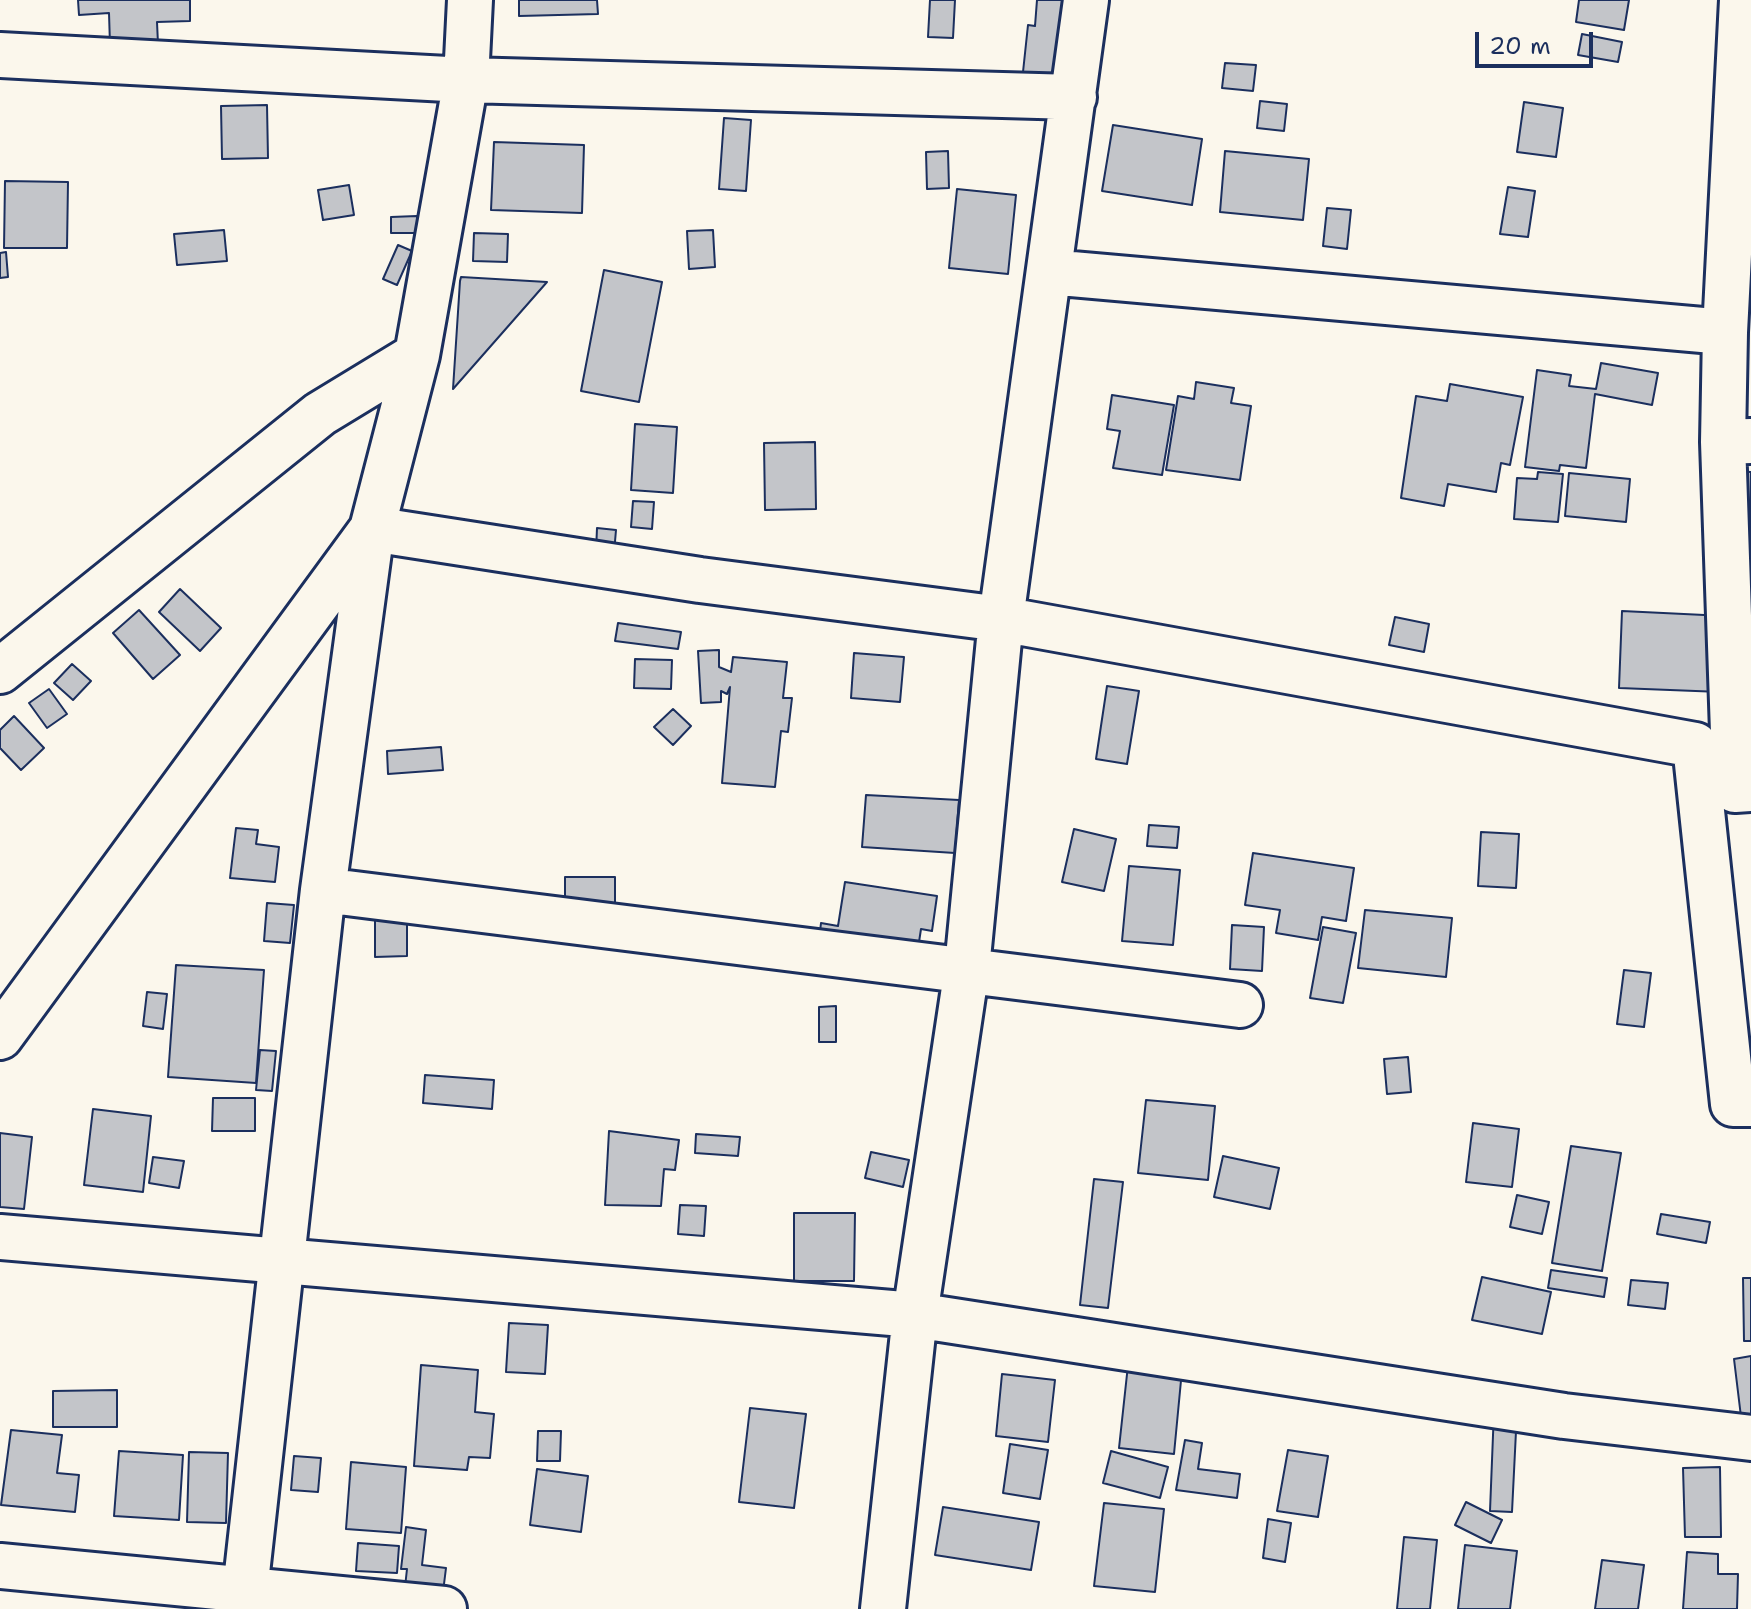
<!DOCTYPE html>
<html>
<head>
<meta charset="utf-8">
<style>
	body { margin:0 }
	#map { position:relative; width:1751px; height:1609px; overflow:hidden; background:#fbf7ec; font-family:"Shantell Sans",sans-serif }
	canvas { display:block }
	.scale { position:absolute; left:1475px; top:32px; width:118px; height:36px; box-sizing:border-box; border:4px solid #1b2f5e; border-top:0; padding-left:10px; font-size:24px; line-height:28px; white-space:nowrap; color:#1b2f5e; -webkit-text-stroke:6px #fbf7ec; paint-order:stroke }
</style>
</head>
<body>
<div id="map">
<canvas width="1751" height="1609"></canvas>
<div class="scale">20 m</div>
</div>
<script>
const g = document.querySelector('canvas').getContext('2d');
g.lineJoin = 'round';
function fillPath(path, color) { g.fillStyle = color; g.fill(path, 'evenodd'); }
function strokePath(path, color, width, dash) { g.strokeStyle = color; g.lineWidth = width; g.lineCap = dash ? 'butt' : 'round'; g.setLineDash(dash || []); g.stroke(path); }
const building = new Path2D(`
	M78 0H190V21L157 22 158 44 110 45 109 13 79 15Z
	M519 0H597L598 14 519 16Z
	M930 0H955L953 38 928 37Z
	M1037 0H1075L1067 77 1023 72 1028 25 1035 26Z
	M1579 0H1629L1624 30 1576 22Z
	M1582 34 1622 42 1618 62 1578 55Z
	M1225 63 1256 65 1253 91 1222 88Z
	M1260 101 1287 104 1284 131 1257 128Z
	M1524 102 1563 108 1556 157 1517 152Z
	M267 105 268 158 222 159 221 106Z
	M724 118 751 120 746 191 719 189Z
	M1113 125 1202 139 1192 205 1102 191Z
	M494 142 584 145 582 213 491 210Z
	M948 151 949 188 927 189 926 152Z
	M1225 151 1309 159 1303 220 1220 212Z
	M5 181 68 182 67 248H4Z
	M349 185 354 215 323 220 318 190Z
	M1508 187 1535 191 1528 237 1500 234Z
	M957 189 1016 195 1008 274 949 268Z
	M1327 208 1351 210 1347 249 1323 246Z
	M417 216V233H391V217Z
	M224 230 227 261 177 265 174 234Z
	M713 230 715 267 689 269 687 231Z
	M474 233 508 234 507 262 473 261Z
	M398 245 412 251 397 285 383 279Z
	M6 252 8 277 0 278V253Z
	M604 270 662 282 639 402 581 391Z
	M461 277 547 282 453 389 460 281Z
	M1601 363 1658 373 1652 405 1595 394 1586 468 1560 465 1559 471 1525 467 1537 370 1571 375 1569 386 1596 389Z
	M1196 382 1234 388 1231 403 1251 406 1240 480 1166 470 1178 396 1194 399Z
	M1450 384 1523 397 1510 465 1501 463 1496 492 1448 484 1444 506 1401 498 1416 396 1447 401Z
	M1112 395 1174 405 1162 475 1113 468 1120 431 1107 429Z
	M635 424 677 427 673 493 631 490Z
	M815 442 816 509 765 510 764 443Z
	M1733 471 1751 472V535L1731 534Z
	M1538 472 1563 474 1558 522 1514 519 1517 478 1537 479Z
	M1569 473 1630 479 1626 522 1565 516Z
	M633 501 654 502 652 529 631 527Z
	M597 528 616 530 614 553 596 552Z
	M180 589 221 628 200 651 159 612Z
	M139 610 180 655 153 679 113 633Z
	M1622 611 1725 616 1721 692 1619 688Z
	M1395 617 1429 624 1424 652 1389 645Z
	M618 623 681 632 678 649 615 641Z
	M719 650V667L731 672 733 657 787 662 783 698H792L788 732 781 731 775 787 722 783 730 687 727 694 721 691V702L701 703 698 651Z
	M854 653 904 657 900 702 851 698Z
	M635 659 672 660 671 689 634 688Z
	M72 664 91 681 73 700 54 683Z
	M1107 686 1139 691 1127 764 1096 759Z
	M49 689 67 714 47 728 29 703Z
	M673 709 691 726 673 745 654 727Z
	M14 716 44 748 21 770 0 748V730Z
	M441 747 443 770 388 774 387 751Z
	M866 795 959 800 955 853 862 847Z
	M1149 825 1179 827 1177 848 1147 846Z
	M236 828 258 830 256 844 279 847 275 882 230 878Z
	M1074 829 1116 839 1104 891 1062 882Z
	M1481 832 1519 834 1516 888 1478 886Z
	M1253 853 1354 868 1346 921 1322 917 1318 940 1276 933 1280 910 1245 905Z
	M1129 866 1180 870 1173 945 1122 941Z
	M565 877H615V911H565Z
	M845 882 937 896 932 931 921 929 917 955 819 940 821 923 838 926Z
	M267 903 294 905 290 943 264 941Z
	M1365 910 1452 918 1446 977 1358 968Z
	M407 917V956L375 957V918Z
	M1232 925 1264 927 1262 971 1230 969Z
	M1323 927 1356 933 1343 1003 1310 998Z
	M176 965 264 970 256 1083 168 1077Z
	M1624 970 1651 973 1644 1027 1617 1024Z
	M147 992 167 994 163 1029 143 1026Z
	M836 1006V1042H819V1007Z
	M260 1050 276 1051 272 1091 256 1090Z
	M1408 1057 1411 1092 1387 1094 1384 1059Z
	M425 1075 494 1080 492 1109 423 1103Z
	M213 1098H255V1131H212Z
	M1146 1100 1215 1106 1208 1180 1138 1173Z
	M93 1109 151 1116 143 1192 84 1185Z
	M1473 1123 1519 1129 1512 1187 1466 1182Z
	M609 1131 679 1140 675 1170 664 1169 661 1206 605 1205Z
	M0 1133 32 1137 24 1209 0 1207Z
	M696 1134 740 1137 738 1156 695 1153Z
	M1571 1146 1621 1153 1602 1271 1552 1263Z
	M871 1152 909 1160 903 1187 865 1178Z
	M1223 1156 1279 1168 1270 1209 1214 1197Z
	M153 1157 184 1161 179 1188 149 1183Z
	M1094 1179 1123 1182 1108 1308 1080 1305Z
	M1517 1195 1549 1202 1542 1234 1510 1227Z
	M680 1205 706 1206 704 1236 678 1234Z
	M794 1213H855L854 1281H794Z
	M1661 1214 1710 1222 1706 1243 1657 1234Z
	M1551 1270 1607 1278 1604 1297 1548 1288Z
	M1482 1277 1551 1292 1542 1334 1472 1320Z
	M1743 1278H1751V1341H1744Z
	M1631 1280 1668 1283 1665 1309 1628 1305Z
	M509 1323 548 1325 545 1374 506 1372Z
	M1751 1356V1424L1742 1425 1734 1359Z
	M421 1365 478 1370 475 1412 494 1414 490 1458 469 1457 467 1470 414 1466Z
	M1128 1365 1182 1370 1174 1454 1119 1448Z
	M1002 1374 1055 1380 1048 1442 996 1436Z
	M117 1390V1427H53V1391Z
	M750 1408 806 1414 794 1508 739 1502Z
	M1494 1410 1517 1411 1512 1512 1490 1511Z
	M11 1430 62 1435 57 1473 79 1475 75 1512 1 1505Z
	M538 1431H561L560 1461H537Z
	M1185 1440 1202 1443 1198 1469 1240 1474 1237 1498 1176 1490Z
	M1010 1444 1048 1450 1040 1499 1003 1493Z
	M1288 1450 1328 1456 1318 1517 1277 1511Z
	M119 1451 183 1455 179 1520 114 1516Z
	M1111 1451 1168 1467 1160 1498 1103 1483Z
	M189 1452 228 1453 226 1523 187 1522Z
	M294 1456 321 1458 318 1492 291 1490Z
	M351 1462 406 1467 401 1533 346 1529Z
	M1720 1467 1721 1537H1685L1683 1468Z
	M537 1469 588 1476 581 1532 530 1525Z
	M1466 1502 1502 1520 1491 1543 1455 1525Z
	M1104 1503 1164 1509 1155 1592 1094 1586Z
	M943 1507 1039 1522 1031 1570 935 1555Z
	M1268 1519 1291 1523 1285 1562 1263 1558Z
	M406 1527 426 1530 422 1565 446 1568 442 1600 404 1596 407 1569H401Z
	M1404 1537 1437 1540 1430 1609H1397Z
	M358 1543 399 1546 397 1573 356 1571Z
	M1465 1545 1517 1551 1510 1609H1458Z
	M1687 1552 1718 1554V1574H1738L1737 1609H1683Z
	M1602 1560 1644 1565 1638 1609H1595Z`);
const street = new Path2D(`
	M0 55 466 80 1074 97
	M1049 272 1725 332 1723 442 1751 441
	M1725 332 1742 0
	M1723 442 1735 790
	M0 671 320 414 417 355 466 80 470 0
	M1695 745 1733 1104H1751
	M323 890 1240 1005
	M0 1037 372 529 417 355
	M0 1237 915 1315 1564 1416 1751 1438
	M0 1566 444 1609
	M243 1609 323 890 372 529 700 580 1001 619 1695 745 1735 790 1751 789
	M883 1609 915 1315 967 968 1001 619 1086 0`);
fillPath(building, '#c3c5c9');
strokePath(building, '#1b2f5e', 2);
strokePath(street, '#1b2f5e', 50);
strokePath(street, '#fbf7ec', 44);
</script>
</body>
</html>
